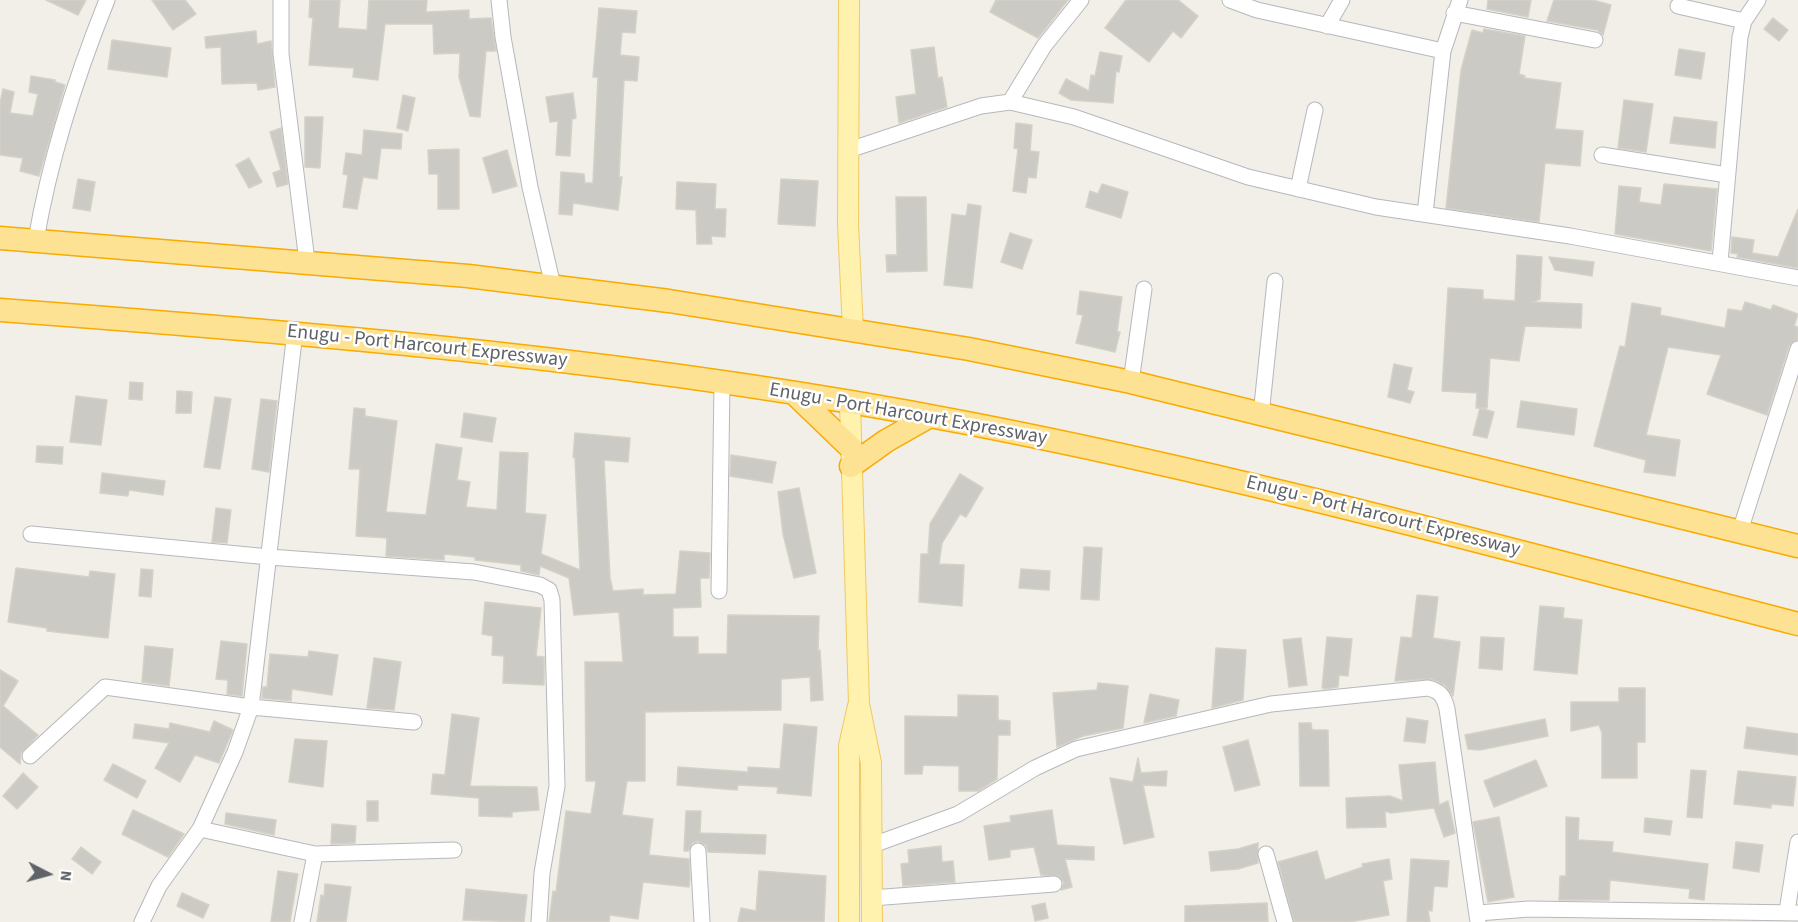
<!DOCTYPE html>
<html>
<head>
<meta charset="utf-8">
<style>
	body { margin:0 }
	#map { position:relative; width:1798px; height:922px; overflow:hidden; background:#f1efe8; font-family:"Source Sans 3",sans-serif }
	canvas { display:block }
	.north { position:absolute; left:18px; top:844px; width:60px; height:60px; -webkit-text-stroke:4px #fff; paint-order:stroke; rotate:96deg; font-size:16px; font-weight:700; line-height:24px; text-align:center; color:#5f6368 }
	.north::after { content:''; display:block; margin:auto; width:21px; height:27px; background:#5f6368; clip-path:polygon(50% 0,100% 100%,50% 72%,0 100%) }
</style>
</head>
<body>
<div id="map">
<canvas width="1798" height="922"></canvas>
<div class="north">N</div>
</div>
<script>
const g = document.querySelector('canvas').getContext('2d');
g.lineJoin = 'round';
function fillPath(path, color) { g.fillStyle = color; g.fill(path, 'evenodd'); }
function strokePath(path, color, width, dash) { g.strokeStyle = color; g.lineWidth = width; g.lineCap = dash ? 'butt' : 'round'; g.setLineDash(dash || []); g.stroke(path); }
function write(font, color, halo, rows, align = 'center') {
  g.font = font + ' "Source Sans 3",sans-serif'; g.lineWidth = 5; g.setLineDash([]); g.textBaseline = 'middle'; g.strokeStyle = halo; g.fillStyle = color; for (const [text, x, y, turn = 0] of rows) {
    g.save(); g.translate(x, y); g.rotate((+turn || 0) * Math.PI / 180); g.textAlign = isNaN(turn) ? turn : align; if (halo) g.strokeText(text, 0, 0); g.fillText(text, 0, 0); g.restore();
  }
}
const building = new Path2D(`
	M46 0H86L78 15Z
	M152 0H185L196 14 173 30Z
	M310 0H340L338 28 367 30 369 0H427L426 12 469 10V19L491 18 496 51H486L480 117 470 116 459 77 460 53 434 54 433 24H385L378 80 353 77 354 68 309 65 313 18 309 17Z
	M996 0H1068L1038 38 990 12Z
	M1126 0H1178L1198 16 1181 38 1173 31 1149 62 1105 28Z
	M1488 0H1531L1528 17 1487 9Z
	M1554 0H1593L1611 5 1603 35 1597 30 1547 21Z
	M599 8 637 11 635 33 622 32 620 55 639 57 637 81 624 80 619 177H622L618 210 573 203 572 215 559 214 561 172 584 174 585 183H593L598 77H593Z
	M1773 18 1788 30 1779 41 1764 29Z
	M1484 29 1525 36 1519 74 1525 76 1524 78 1561 83 1555 129 1583 131 1580 166 1545 163 1539 222 1446 208 1461 70 1472 30 1483 33Z
	M256 31 257 44 271 41 275 87 258 90 257 83 222 84 221 47 206 48 205 37Z
	M112 40 171 48 167 77 108 69Z
	M934 47 938 78 942 77 947 107 899 123 896 97 916 94 911 50Z
	M1679 49 1705 53 1701 79 1675 75Z
	M1100 52 1122 56 1119 72 1116 71 1113 103 1071 100 1059 93 1066 79 1089 91 1091 75 1095 76Z
	M31 76 55 80V82L65 85 39 176 20 171 23 158 0 155V103L3 89 14 92 10 113 33 116 38 94 29 92Z
	M573 93 576 118 572 119 570 156 556 155 558 121 550 122 546 97Z
	M403 95 415 98 408 131 397 128Z
	M1624 100 1653 104 1646 152 1618 148Z
	M305 117H323L320 168 305 167Z
	M1674 117 1717 122 1715 148 1670 143Z
	M1016 123 1032 125 1030 151 1039 152 1036 178 1028 177 1026 193 1013 191 1018 149 1014 148Z
	M281 128 288 184 277 187 273 173 281 170 270 132Z
	M364 130 402 134 401 149 381 148 377 179 363 177 357 209 343 207 348 175 343 174 346 153 362 155Z
	M459 149V209H438V174H429L428 150Z
	M507 150 517 186 493 193 483 158Z
	M249 158 262 182 249 188 236 165Z
	M78 179 95 182 90 211 73 208Z
	M781 179 818 181 815 226 778 224Z
	M677 182 716 184 715 209H726L725 237 711 236 712 244H697L696 210 676 209Z
	M1102 184 1128 192 1121 218 1086 207 1090 191 1098 194Z
	M1664 184 1717 189 1711 251 1615 234 1619 186 1641 188 1639 202 1661 205Z
	M896 197H926L927 271 887 272 886 255H897Z
	M968 204 981 206 972 288 944 285 952 214 966 216Z
	M1798 209V268L1737 257 1738 254 1731 253 1732 237 1754 240 1752 253 1778 257Z
	M1010 233 1032 240 1022 269 1001 262Z
	M1517 255 1542 257 1540 299 1533 302 1582 304 1581 328 1525 326 1519 361 1490 358 1487 408H1476L1477 393 1442 391 1448 288 1483 290V299L1515 301Z
	M1549 257 1594 262 1592 276 1555 270Z
	M1080 291 1122 297 1117 332H1120L1115 352 1076 343 1083 315 1077 314Z
	M1745 302 1771 310 1773 305 1798 314 1794 326 1798 327V339L1789 346 1767 415 1707 394 1721 355 1668 347 1646 435 1680 440 1675 476 1644 472 1646 460 1594 446 1620 346 1625 347 1632 303 1661 308 1660 315 1725 328 1728 309 1742 311Z
	M1394 364 1412 368 1407 390 1414 392 1410 403 1388 397Z
	M130 382 143 383 142 400 129 399Z
	M177 391 192 392 191 413H176Z
	M76 396 107 400 101 445 70 442Z
	M215 397 231 399 220 469 204 467Z
	M261 399 277 401 269 472 252 469Z
	M1521 401 1577 409 1574 435 1517 427Z
	M354 408 365 409V416L397 421 386 512 426 515 436 444 462 448 457 480 470 482 466 507 497 510 500 452 528 453 525 513 546 515 541 554 580 570 575 458 573 457 575 433 630 438 628 462 604 460 610 578 613 591 643 589V595L676 594 680 551 710 553 709 578H700L701 607 673 608V637H698V654H727L728 615 819 616 818 650H820L823 700 811 701 810 677 781 679V710L645 712V781H627L622 815 653 819 649 855 689 859 690 878 689 887 643 882 638 919 610 915 609 922H549L553 891 556 892 566 811 591 814 596 781H586L585 662H623L619 612 574 615 569 578 540 566 539 575 521 571V565L475 560V557L444 554V560L386 556 387 538 356 536 360 469H349Z
	M1480 408 1494 412 1487 438 1473 435Z
	M464 413 496 418 492 442 461 437Z
	M37 446 63 447 62 464 36 462Z
	M731 455 776 462 772 483 730 476Z
	M102 473 165 481 163 495 129 490 128 496 100 493Z
	M960 474 983 488 966 517 960 514 942 543 939 564 964 565 962 606 919 602 921 554H928L930 524Z
	M799 488 816 573 794 578 783 534 778 492Z
	M216 508 231 510 227 543 212 542Z
	M1084 547 1102 548 1099 600 1081 599Z
	M16 568 89 577 90 571 115 574 108 638 47 631V628L8 622Z
	M141 569 153 570 151 597 139 596Z
	M1021 569 1050 571 1049 590 1019 588Z
	M1417 595 1438 597 1433 638 1460 642 1453 696 1445 685 1431 679 1395 681 1401 637 1412 638Z
	M485 602 541 608 536 656 544 657V685L503 683 504 656 492 655 493 636 482 634Z
	M1540 606 1564 608 1563 618 1582 620 1577 674 1534 670Z
	M1327 637 1352 639 1348 676 1339 675 1338 687 1325 689 1322 688Z
	M1481 637 1504 638 1502 670 1479 668Z
	M1301 638 1307 685 1289 687 1283 640Z
	M221 641 247 644 242 696 227 694 228 680 216 679Z
	M145 646 173 649 169 686 142 682Z
	M1216 648 1246 650 1243 700 1212 708Z
	M309 651 338 655 332 695 292 689 291 701 262 698 263 687H267L270 654 308 657Z
	M374 658 401 662 394 710 367 708Z
	M0 670 18 681 3 706 38 735 21 753 20 764 0 747Z
	M1098 683 1128 686 1123 728 1083 736 1057 747 1053 693 1097 690Z
	M1619 688H1645V742H1637V778H1602V733L1599 725 1571 731V702H1619Z
	M1150 694 1179 700 1176 716 1144 723Z
	M958 695 998 696V720L1010 721V735H998L997 779 978 791H959V766L923 765 922 774H905V716L958 717Z
	M452 714 479 718 470 786 537 787 539 810 512 812V817L479 816V798L431 794 433 774 445 775Z
	M1407 718 1428 721 1425 743 1404 741Z
	M1545 719 1548 736 1480 750 1468 749 1465 735Z
	M214 721 233 730 219 763 195 755 180 782 155 768 169 743 133 738 135 724 169 729 170 723 210 732Z
	M1299 723H1311L1312 730H1328L1329 786H1300Z
	M784 724 817 727 811 796 777 793 778 787 738 785 737 790 677 785 678 767 748 772V767L780 769Z
	M1747 727 1798 734V755L1744 748Z
	M295 739 327 741 323 787 289 782Z
	M1248 740 1260 785 1235 791 1223 747Z
	M1138 758 1141 773 1167 771 1166 786 1143 785 1154 837 1124 844 1110 778 1133 782Z
	M1536 760 1547 786 1494 807 1484 781Z
	M1435 762 1439 805 1448 801 1455 833 1444 837 1434 808 1391 813 1385 811 1386 827 1347 828 1346 798 1390 796 1403 801 1399 765Z
	M113 764 146 781 137 798 104 780Z
	M1691 770 1706 771 1702 818 1687 817Z
	M1738 771 1796 777 1793 806 1771 804V808L1734 804Z
	M23 773 38 787 17 809 3 796Z
	M367 801H378V821H367Z
	M133 810 184 834 168 857 122 834Z
	M1052 810 1057 845 1094 847V860L1065 859 1072 887 1061 890 1064 883 1059 876 1041 875 1034 847 1010 850V857L989 860 984 826 1011 822 1010 816Z
	M686 811H701L700 833 766 835 765 854 708 852 706 845 698 841 692 843 688 851H684Z
	M226 813 276 820 274 835 225 824Z
	M1499 817 1514 897 1488 902 1473 822Z
	M1566 817 1579 818 1578 840 1613 842 1612 852 1708 864 1704 900 1689 898 1690 889 1610 880 1609 900H1559L1560 876H1566Z
	M1645 818 1672 821 1670 835 1644 832Z
	M332 824 356 826 355 843 331 844Z
	M1736 842 1763 845 1759 872 1733 868Z
	M1258 843V863L1238 869 1211 871 1209 852 1238 849Z
	M941 846 942 862 953 861 955 882 903 886 901 864 909 863 908 850Z
	M81 847 101 862 92 874 72 859Z
	M1317 851 1325 880 1363 867 1362 864 1389 859 1392 879 1383 881 1389 915 1349 922H1294L1278 862Z
	M1411 859 1449 861 1447 887 1434 886 1432 911 1428 910 1430 922H1407Z
	M278 871 298 874 290 922H271Z
	M759 871 826 876 824 922H738L741 908 756 911Z
	M325 884 351 887 346 922H317L321 895 324 896Z
	M466 889 527 895 524 922 463 920Z
	M182 893 209 905 203 918 177 906Z
	M1045 903 1048 918 1035 921 1032 906Z
	M1267 903 1268 922H1185V906Z`);
const minor = new Path2D(`
	M281 0V54L307 261
	M499 0 503 37 530 187 553 286
	M1230 0 1257 10 1443 51
	M1678 6 1744 21
	M1454 13 1595 40
	M1327 26 1342 0
	M1010 102 1044 46 1081 0
	M849 150 981 106 1010 102 1074 117 1248 177 1376 207 1570 236 1798 278
	M1602 155 1727 175
	M1298 189 1315 110
	M1425 214 1443 51 1460 0
	M36 240C50 158 76 77 107 0
	M1720 262 1740 37 1744 21 1758 0
	M295 332 251 707 414 722
	M1131 382 1144 289
	M1261 415 1275 281
	M1740 531 1798 349
	M31 534 269 557 474 572 540 585 549 590 552 600 557 786 542 873 539 922
	M719 591 722 383
	M30 756 105 687 251 707 235 752 200 829 159 886 142 922
	M200 829 315 854 454 850
	M870 846 958 814 1035 768 1076 749 1271 704 1428 688C1440 691 1444 696 1447 709L1478 922
	M698 851 702 922
	M1266 854 1285 922
	M872 898 1054 884
	M1787 911 1798 842
	M1478 913 1529 909 1798 913
	M302 922 315 854`);
const major = new Path2D(`
	M849 0 848 224 853 330
	M850 403 859 704 871 763 872 922
	M849 922V746L858 706`);
const highway = new Path2D(`
	M0 238 468 276 669 301 969 349 1131 382 1798 546
	M0 310C324 334 648 361 967 423 1247 477 1522 553 1798 624
	M795 394 851 448
	M851 466 886 441 930 416`);
const streetNames = [
	["Enugu - Port Harcourt Expressway",427,347,6],
	["Enugu - Port Harcourt Expressway",908,415,10],
	["Enugu - Port Harcourt Expressway",1383,517,14]
];
fillPath(building, '#cccac5');
strokePath(building, '#d6d1c6', 1.5);
strokePath(minor, '#b5b8bc', 17);
strokePath(major, '#f2c960', 22);
strokePath(highway, '#f9ab00', 25);
strokePath(minor, '#fff', 15);
strokePath(major, '#fff2af', 20);
strokePath(highway, '#fde293', 22);
write('20px', '#5f6368', '#fff', streetNames);
</script>
</body>
</html>
